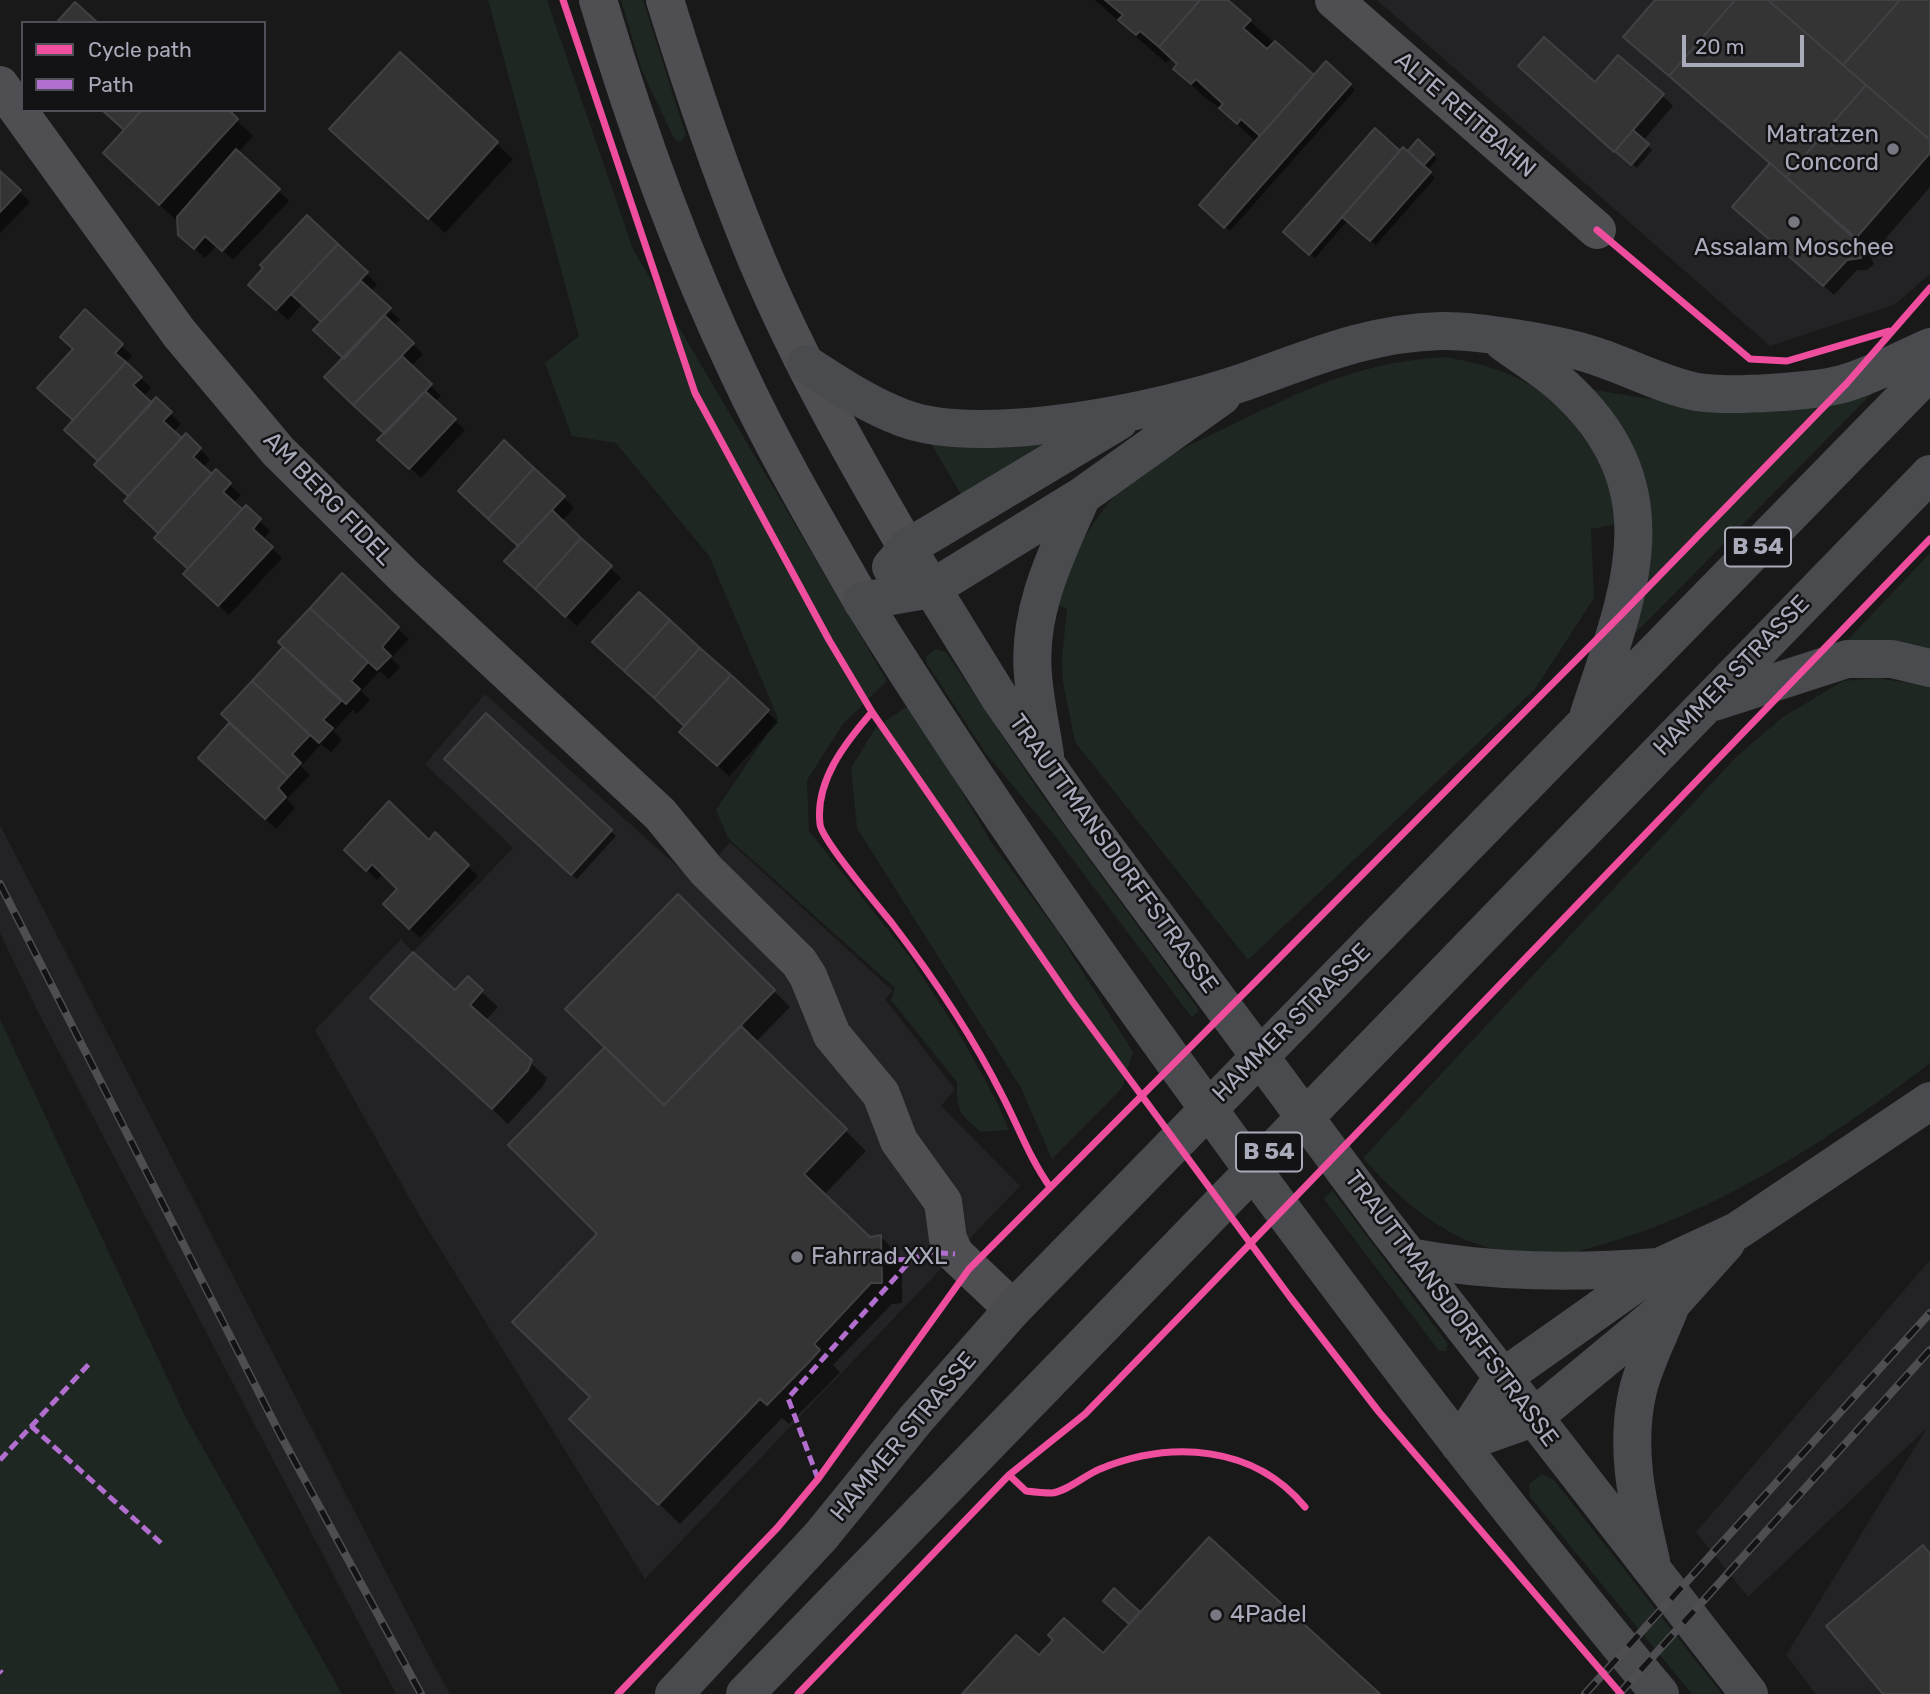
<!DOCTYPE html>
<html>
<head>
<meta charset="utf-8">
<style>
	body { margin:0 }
	#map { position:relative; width:1930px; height:1694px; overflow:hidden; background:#191919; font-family:Rubik,sans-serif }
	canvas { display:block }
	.legend { position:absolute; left:21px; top:21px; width:245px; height:91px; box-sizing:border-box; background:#131315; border:2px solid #4f5057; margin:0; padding:9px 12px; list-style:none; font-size:21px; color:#a9abbb }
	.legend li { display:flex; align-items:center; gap:14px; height:35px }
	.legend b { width:35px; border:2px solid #4f5057 }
	.scale { position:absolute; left:1682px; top:35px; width:122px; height:32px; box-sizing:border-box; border:4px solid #a9abbb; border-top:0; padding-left:9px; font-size:21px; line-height:24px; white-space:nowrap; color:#a9abbb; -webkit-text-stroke:5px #131315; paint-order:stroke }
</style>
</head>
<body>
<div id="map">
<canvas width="1930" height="1694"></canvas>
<ul class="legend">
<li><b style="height:9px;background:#ef4d9e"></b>Cycle path</li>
<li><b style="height:9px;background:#b36fd0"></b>Path</li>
</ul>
<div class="scale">20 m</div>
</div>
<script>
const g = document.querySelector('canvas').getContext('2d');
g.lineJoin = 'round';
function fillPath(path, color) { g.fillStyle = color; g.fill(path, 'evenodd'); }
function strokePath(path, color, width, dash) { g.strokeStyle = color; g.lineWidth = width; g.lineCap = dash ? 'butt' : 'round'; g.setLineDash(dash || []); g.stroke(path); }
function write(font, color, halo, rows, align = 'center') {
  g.font = font + ' Rubik,sans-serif'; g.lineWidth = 5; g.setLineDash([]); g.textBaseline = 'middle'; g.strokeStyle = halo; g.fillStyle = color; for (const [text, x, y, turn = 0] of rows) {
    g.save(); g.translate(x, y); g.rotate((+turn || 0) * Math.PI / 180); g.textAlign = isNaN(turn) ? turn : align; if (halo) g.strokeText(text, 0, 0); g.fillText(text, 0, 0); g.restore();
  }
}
const built = new Path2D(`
	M1377 0H1930V274L1894 305 1770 346Z
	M485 694 695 882 730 842 893 991 885 999 955 1089 941 1106 1020 1186 645 1579 419 1215 315 1030 401 939 413 952 513 848 425 764Z
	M0 825 434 1665 450 1694H396L37 1010 0 933Z
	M1930 1260V1694H1816L1786 1655 1927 1428 1748 1597 1696 1532Z`);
const green = new Path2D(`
	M488 0H547L633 249 887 681 843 724 807 780 809 831 909 956 959 1033 997 1102 1009 1130 981 1132C960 1115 956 1110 957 1082L891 1000 895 988 728 838 716 810 778 718 709 556 616 443 572 436 545 363 579 336Z
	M621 0H643L686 135 681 141H676L672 134 642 71Z
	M1444 357C1504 367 1545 383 1581 434 1587 443 1596 452 1600 461 1609 480 1613 504 1619 524L1591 529 1594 598 1535 689 1248 960 1075 742 1063 683 1062 658 1067 608 1054 605C1071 564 1087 523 1120 491 1150 463 1192 444 1229 426 1304 390 1359 362 1444 357Z
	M1899 366 1611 658 1629 523 1563 385 1701 407Z
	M930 442 1041 444 1043 446 965 501Z
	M1930 553V652L1841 647Z
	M935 649 946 652 1039 791 1199 1010 1192 1018 1055 836 987 755 927 664 926 656Z
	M1876 678 1930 686V1063C1834 1137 1714 1215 1596 1246 1582 1250 1568 1255 1554 1257 1544 1258 1533 1255 1523 1254 1454 1248 1407 1207 1363 1158L1736 757 1783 717 1843 681Z
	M911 704 991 842 1057 931 1133 1052 1122 1088 1052 1159 1021 1088 857 828 851 768 876 727Z
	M0 1019 185 1416 342 1694H0Z
	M1332 1190 1448 1344 1446 1351H1439L1324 1199Z
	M1542 1474 1554 1480 1722 1694H1692L1530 1497 1529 1484Z`);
const shadow = new Path2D(`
	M1095 0H1226L1314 78 1326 64 1355 90 1230 231 1202 205 1257 143 1223 110 1205 98 1176 69 1178 66 1170 59 1166 63Z
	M1658 0H1930V187L1873 253 1865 246 1874 264 1867 270H1857L1834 295 1745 217 1771 164 1688 91Z
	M400 54 513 159 445 233 348 144Z
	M1531 77 1662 95 1673 106 1643 141 1652 150 1637 168Z
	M226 110 253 136 238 153 289 201 233 260 217 245 205 258 191 245 179 216 176 220 121 169Z
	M1418 142 1437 159 1427 171 1435 178 1376 245 1348 220 1315 258 1286 232 1400 153 1408 154Z
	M0 173 30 202 0 233Z
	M307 217 377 284 370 292 400 320 394 326 423 354 411 367 441 396 435 402 465 430 421 478 390 450 386 433 336 388 344 358 322 321 303 303 288 320 261 295Z
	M85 312 132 356 125 364 151 388 143 397 152 405 157 400 181 424 173 432 182 440 186 436 210 459 203 468 212 476 216 472 230 485 241 495 233 503 242 512 246 508 270 531 263 540 282 558 229 615 196 584 190 569 160 533 137 512 130 497 107 476 74 421 50 398 76 350Z
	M563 497 574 508 561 522 621 578 577 626 517 571 520 547 470 501Z
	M342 576 409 639 391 658 400 667 389 679 380 671 361 691 370 700 357 714 353 710 333 731 342 740 331 752 321 744 301 766 310 775 287 799 295 808 276 829 200 758 232 723 223 714 285 647 281 642Z
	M639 594 778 722 729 776 692 742 686 727 605 653Z
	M486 716 616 836 577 879 446 759Z
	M435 835 478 876 420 938 385 904 399 889 383 874 377 880 346 850 429 842Z
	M678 896 790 1007 756 1042 866 1151 824 1195 869 1239 881 1237 902 1258V1303L892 1304 833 1365 840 1372 830 1383 789 1424 782 1418 680 1524 592 1439 607 1048Z
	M468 979 498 1007 485 1021 547 1078 543 1086 508 1124 389 1014 455 993Z`);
const building = new Path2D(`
	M1105 0H1200L1159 47 1140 31 1136 35 1118 20 1123 15Z
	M1200 0H1228L1251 20 1243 28 1267 49 1275 41 1314 75 1260 136 1241 119 1237 124 1219 108 1223 104 1196 79 1191 84 1173 69 1177 64 1159 47Z
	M1655 0H1735L1669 76 1623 37Z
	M1735 0H1768L1866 85 1786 177 1669 76Z
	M1768 0H1900L1843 65Z
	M1900 0H1930V140L1843 65Z
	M75 2 98 23H56Z
	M1544 37 1595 82 1618 55 1664 94 1614 152 1518 66Z
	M400 52 498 142 428 219 329 129Z
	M1326 61 1351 84 1224 228 1199 205Z
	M1866 85 1930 140V153L1856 238 1786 177Z
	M102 110H142L124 130Z
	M142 110H229L238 119 159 205 103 153Z
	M1375 128 1400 151 1309 255 1283 232Z
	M1633 130 1649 144 1631 165 1615 151Z
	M1418 139 1434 154 1423 166 1408 151Z
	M1403 147 1431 172 1370 241 1342 217Z
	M236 149 280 189 222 251 205 236 194 249 178 235 177 217Z
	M1770 163 1864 247 1861 258 1847 260 1823 286 1732 207Z
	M0 171 21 190 0 212Z
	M307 215 338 244 276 310 248 285 263 268 260 265Z
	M338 244 368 272 321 322 291 294Z
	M361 281 391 308 344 359 313 330Z
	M85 309 123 344 115 353 126 362 73 420 37 388 73 349 60 337Z
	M384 315 414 343 353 405 324 377Z
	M402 356 432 384 385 434 353 405Z
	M126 362 142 377 133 385 152 403 98 461 64 430Z
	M425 391 456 419 409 469 377 440Z
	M156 397 172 412 163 421 182 438 128 496 94 465Z
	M186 433 201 448 193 457 212 474 158 533 124 501Z
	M504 440 534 468 488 519 458 491Z
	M534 468 565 496 518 546 488 519Z
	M216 469 231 483 223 492 242 509 188 569 154 538Z
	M246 505 261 519 253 529 273 547 218 606 183 574Z
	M552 510 581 538 535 589 504 561Z
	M581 538 612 566 565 617 535 589Z
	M342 573 399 627 382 647 391 656 377 670 310 608Z
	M639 592 670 620 624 671 592 642Z
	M310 608 368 662 351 681 360 689 346 704 278 642Z
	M670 620 700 648 654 698 624 671Z
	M283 647 341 701 323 720 333 728 319 743 252 681Z
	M700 648 731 675 684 726 654 698Z
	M731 675 769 710 717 766 679 732Z
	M252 681 310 735 292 754 301 763 288 777 221 714Z
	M486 713 612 830 571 875 444 759Z
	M229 723 288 777 278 788 286 797 265 819 198 758Z
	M389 801 429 840 435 832 469 865 409 929 383 904 397 889 372 864 366 871 344 850Z
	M678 894 775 990 664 1105 565 1009Z
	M413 952 455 990 468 976 483 990 470 1005 532 1060 528 1070 492 1109 370 998Z
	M741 1026 847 1129 804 1174 870 1237 881 1235 882 1283H871L814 1344 820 1350 809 1362 767 1405 760 1399 658 1505 569 1419 590 1397 512 1322 597 1234 508 1145 605 1047 664 1105Z
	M1209 1537 1380 1694H962L1016 1635 1039 1655 1053 1640 1048 1635 1064 1618 1103 1653Z
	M1923 1545 1930 1554V1694H1883L1826 1626Z
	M1114 1588 1140 1612 1129 1624 1103 1601Z`);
const minor = new Path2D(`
	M598 0C636 128 681 252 738 372 775 451 819 526 862 601
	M665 0C690 81 717 162 749 241 792 348 849 449 907 548
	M1334 0 1597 230
	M0 85 179 333 278 451 406 578 660 814 706 870 799 962 808 976 832 1035 881 1094 899 1141 943 1202 948 1239 955 1254 1013 1309`);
const major = new Path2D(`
	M1503 342C1523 357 1546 370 1564 387 1675 489 1629 592 1589 714
	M806 364C837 384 868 405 903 418 983 448 1163 410 1244 382 1312 358 1367 333 1441 331 1476 330 1559 344 1592 355 1625 365 1664 386 1697 392 1728 397 1820 392 1849 382 1877 373 1903 359 1930 347
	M907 548 999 697 1085 820 1383 1223 1749 1694
	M891 567 907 548 1119 421
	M862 601C982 794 1113 979 1247 1162 1380 1343 1516 1522 1660 1694
	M862 601 931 589 1082 496 1222 396
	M1714 702 1847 659H1892L1930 668
	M1045 755C1041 728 1035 702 1033 675 1027 611 1057 553 1082 496
	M1409 1257C1492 1273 1575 1273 1659 1267
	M1459 1444 1502 1378 1659 1267 1737 1231 1930 1101
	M1459 1444 1533 1418 1673 1302 1726 1243
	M1651 1561C1638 1505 1624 1448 1638 1390 1645 1361 1661 1332 1671 1305
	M674 1694 821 1536 916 1419 1013 1309 1930 371
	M745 1694 1930 474`);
const rail = new Path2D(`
	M0 884 281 1436 421 1694
	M1585 1694 1930 1313
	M1619 1694 1930 1350`);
const quiet = new Path2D(`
	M882 1259 911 1260
	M31 1426 161 1543
	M0 1460 89 1364
	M818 1479 788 1398 911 1260 928 1252 955 1254
	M0 1671 2 1673`);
const cycleway = new Path2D(`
	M563 0 695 393 829 640 872 712 1072 1001 1290 1297 1379 1412 1621 1694
	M1597 230 1750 359 1787 361 1889 331
	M872 712C845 743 815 781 820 824 821 839 878 906 891 922 933 977 972 1035 1003 1097 1019 1128 1030 1159 1050 1187
	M1009 1475 1026 1491C1034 1492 1044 1493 1052 1493 1068 1491 1085 1475 1100 1469 1171 1440 1254 1445 1305 1507
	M618 1694 778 1527 818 1479 969 1269 1622 614 1847 383 1930 288
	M798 1694 1009 1475 1085 1414 1192 1304 1930 539`);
const markers = [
	[1893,149,7,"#777882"],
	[1794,222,7,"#777882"],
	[797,1257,7,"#777882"],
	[1216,1615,7,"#777882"]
];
const shields = [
	[1758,547,66],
	[1269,1152,66]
];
const shieldNames = [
	["B 54",1758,547],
	["B 54",1269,1152]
];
const streetNames = [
	["ALTE REITBAHN",1465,115,41],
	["AM BERG FIDEL",328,499,46],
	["HAMMER STRASSE",1732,676,-46],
	["TRAUTTMANSDORFFSTRASSE",1113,854,54],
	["HAMMER STRASSE",1292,1023,-45],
	["TRAUTTMANSDORFFSTRASSE",1451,1309,53],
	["HAMMER STRASSE",904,1437,-50]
];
const poiNames = [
	["Matratzen",1879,135,"right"],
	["Concord",1879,163,"right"],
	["Assalam Moschee",1794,248,"center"],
	["Fahrrad XXL",811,1257],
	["4Padel",1230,1615]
];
fillPath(built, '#232225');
fillPath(green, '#1e2721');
fillPath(shadow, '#0007');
fillPath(building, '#343435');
strokePath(building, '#414145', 2);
strokePath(minor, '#4e4e53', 38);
strokePath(major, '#4a4b4f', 38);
strokePath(rail, '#4e4e52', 8);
strokePath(rail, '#131315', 5, [16]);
strokePath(quiet, '#b36fd0', 5, [10, 5]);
strokePath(cycleway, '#ef4d9e', 7);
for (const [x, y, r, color] of markers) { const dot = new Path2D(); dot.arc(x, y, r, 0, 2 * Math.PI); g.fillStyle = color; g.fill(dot); strokePath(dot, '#131315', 2.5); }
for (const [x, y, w] of shields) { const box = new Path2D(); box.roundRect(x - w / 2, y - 19.5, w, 39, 5); g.fillStyle = '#131315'; g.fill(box); strokePath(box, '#a9abbb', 2); }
write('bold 23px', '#a9abbb', null, shieldNames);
write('24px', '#a9abbb', '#131315', streetNames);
write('24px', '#a9abbb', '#131315', poiNames, 'left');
</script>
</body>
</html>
